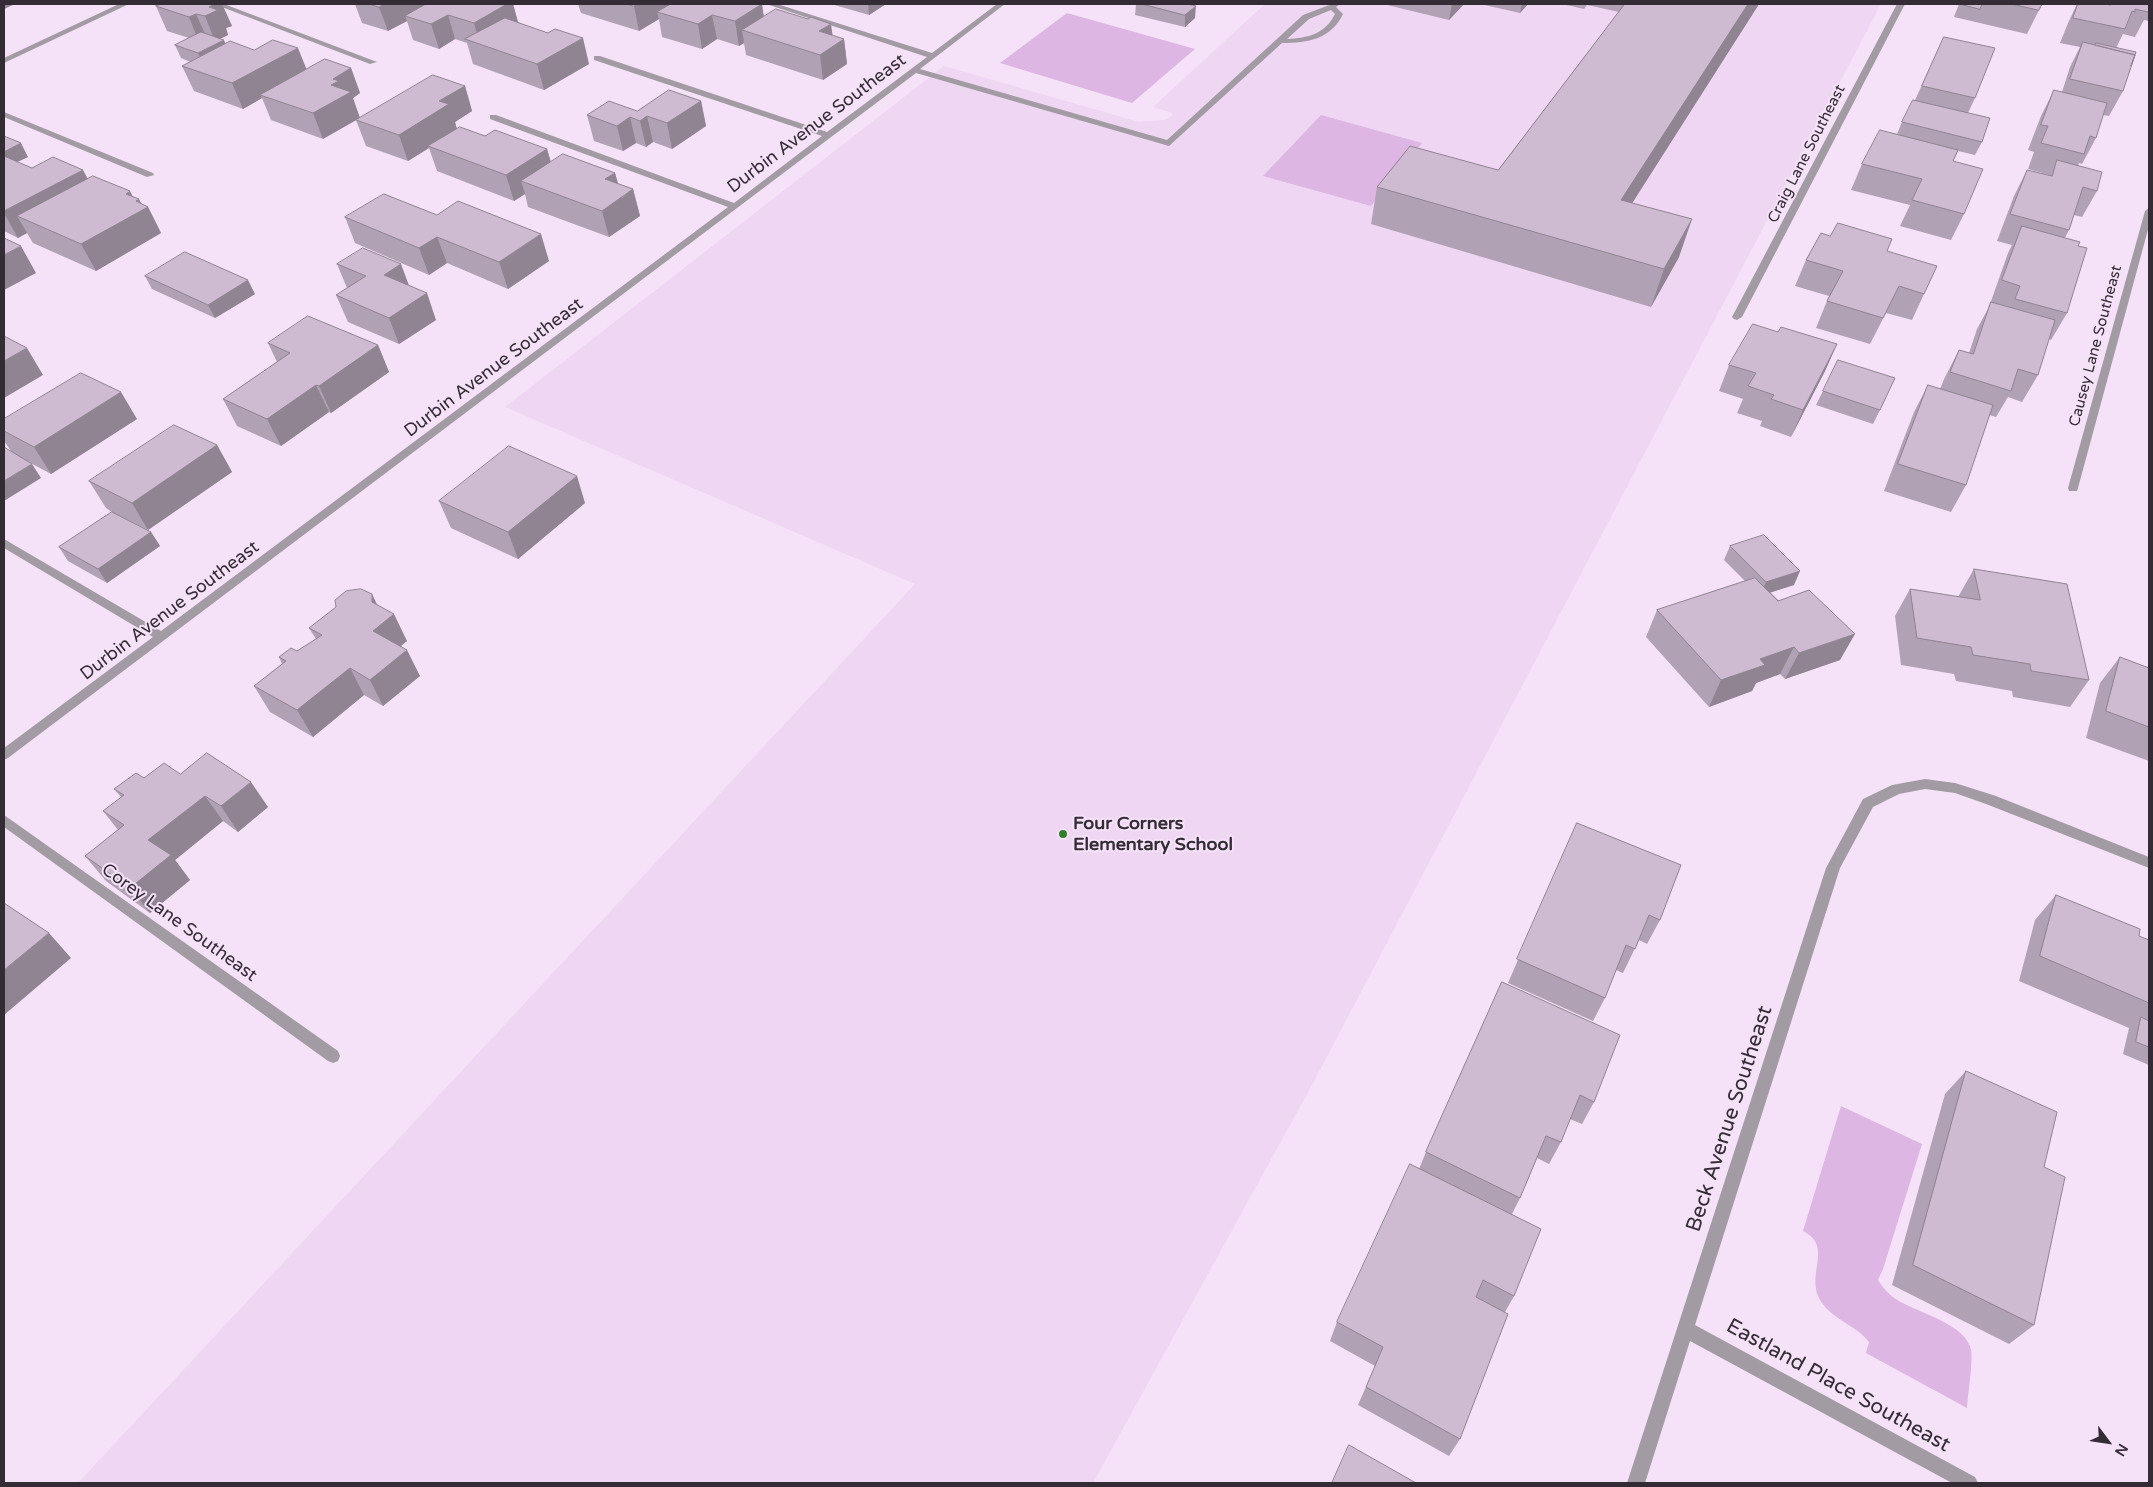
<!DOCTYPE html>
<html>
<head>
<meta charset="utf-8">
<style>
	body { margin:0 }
	#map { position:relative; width:2153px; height:1487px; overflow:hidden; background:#f5e2f8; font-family:"Varela Round",sans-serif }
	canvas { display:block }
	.frame { position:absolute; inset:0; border:5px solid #342c35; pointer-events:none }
	.north { position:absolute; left:2083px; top:1417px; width:50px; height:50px; -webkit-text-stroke:4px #f5e2f8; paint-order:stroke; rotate:121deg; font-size:14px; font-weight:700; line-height:20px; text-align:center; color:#342c35 }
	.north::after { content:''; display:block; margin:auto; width:18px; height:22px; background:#342c35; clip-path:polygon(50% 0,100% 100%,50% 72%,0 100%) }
</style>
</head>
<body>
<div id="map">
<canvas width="2153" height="1487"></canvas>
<div class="frame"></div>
<div class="north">N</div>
</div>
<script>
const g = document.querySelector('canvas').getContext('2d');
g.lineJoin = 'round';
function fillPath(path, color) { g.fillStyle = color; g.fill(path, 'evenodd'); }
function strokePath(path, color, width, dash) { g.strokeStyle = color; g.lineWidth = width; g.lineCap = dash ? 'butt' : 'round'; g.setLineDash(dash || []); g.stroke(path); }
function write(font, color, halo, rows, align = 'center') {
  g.font = font + ' "Varela Round",sans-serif'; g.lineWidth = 4; g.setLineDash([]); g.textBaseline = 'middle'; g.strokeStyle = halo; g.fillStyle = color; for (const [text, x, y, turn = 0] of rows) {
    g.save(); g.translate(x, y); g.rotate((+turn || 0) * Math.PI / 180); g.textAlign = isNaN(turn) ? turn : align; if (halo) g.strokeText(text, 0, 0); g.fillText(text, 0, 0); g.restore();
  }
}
const built = new Path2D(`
	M1265 4H1881L1312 1085 1093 1483H78L915 584 505 407 944 66 1139 122 1164 120 1172 116V113L1153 107Z`);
const green = new Path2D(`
	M1067 13 1195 49 1132 103 1000 63Z
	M1321 115 1422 143 1371 206 1263 176Z
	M1841 1106 1922 1144 1883 1269 1878 1280C1883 1288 1890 1296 1899 1301 1919 1313 1966 1324 1971 1350 1973 1364 1968 1393 1967 1408L1866 1353 1869 1342C1856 1325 1829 1318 1819 1298 1807 1272 1833 1246 1803 1231Z`);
const minor = new Path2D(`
	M119 4H129L4 63V58Z
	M214 4H224L377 62 370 64Z
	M766 4H777L932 53 997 4H1005L920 69 1167 140 1303 15 1332 4H1340L1336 7 1343 14C1331 39 1308 43 1282 43L1169 146 916 73 8 758 4 760V748L153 637 4 548V539L161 631 728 207 490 119V115H496L734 203 822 136 594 60V56H600L827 132 927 57ZM1331 10 1335 14C1325 34 1308 38 1287 39L1309 19Z
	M1897 4H1905L1742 317 1737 320 1734 319 1732 317Z
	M4 112 153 173 154 175 147 177 4 117Z
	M2149 208V226L2078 488 2077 491H2069L2068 488 2145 211Z
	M1925 779 1955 783 1996 796 2149 857V868L1986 804 1955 793 1925 789 1899 794 1873 807 1840 868 1695 1325 1975 1477 1978 1483H1952L1690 1341 1645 1483H1627L1826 868 1863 799 1892 785Z
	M4 815 338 1051 340 1056 338 1061 333 1063 328 1061 4 827Z`);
const wall = new Path2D(`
	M161 4H222L232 26 226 28 228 35 220 39 225 44 306 70 351 68 360 93 353 98 323 139 271 120 262 98 243 109 194 91 182 66 190 62 181 58 175 45 189 38 167 31 156 6Z
	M355 4H513L518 22 589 64 544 90 473 64 467 43 455 39 439 49 413 40 407 21 388 31 362 23Z
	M578 4H762L764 17 844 39 847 64 823 80 746 55 744 43 739 46 717 39 702 49 662 37 659 19 639 31 581 13Z
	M831 4H886L869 15Z
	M1136 4H1188L1195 18 1185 27 1135 15Z
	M1383 4H1464L1449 20Z
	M1480 4H1528L1520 13Z
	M1562 4H1759L1632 203 1679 257 1651 307 1371 224 1377 187 1498 170 1619 12 1587 5 1584 9Z
	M1959 4H2042L2027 34 1954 17Z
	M2077 4H2149V21L2144 20 2135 37 2123 34 2116 48 2123 91 2109 116 2103 115 2096 138 2082 164 2079 163 2078 166 2097 191 2082 217 2074 215 2069 230 2065 238 2078 246 2067 313 2051 340 2049 339 2038 375 2022 402 2008 397 1996 417 1989 415 1966 485 1951 512 1884 491 1914 412 1928 385 1940 389 1945 377 1959 350 1969 353 1977 329 1989 307 2008 253 2012 245 1997 241 2014 196 2027 170 2050 175 2028 169 2034 152 2028 150 2041 116 2054 90 2062 92 2070 67 2080 47 2060 43 2068 23Z
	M1944 37 1975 98 1968 113 1982 142 1975 155 1958 151 1953 161 1964 214 1951 240 1900 226 1910 205 1851 190 1862 164 1897 134 1902 122 1915 100Z
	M465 86 472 111 455 122 457 129 485 136 547 149 551 162 615 173 618 184 633 189 640 216 609 237 528 207 525 194 514 201 437 171 429 148 408 161 366 146 356 120Z
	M701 101 706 126 672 149 653 142 646 147 636 143 623 151 594 141 587 115 637 111Z
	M4 136 28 157 17 162 32 168 88 179 133 197 142 204 148 207 161 233 96 271 33 243 27 233 18 238 4 231Z
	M345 217 549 261 508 289 447 263 429 275 355 243Z
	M1830 236 1887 251 1924 294 1912 320 1886 313 1870 344 1816 328 1829 296 1795 286 1806 260Z
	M337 264 409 286 436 320 399 344 348 322 336 295 347 288Z
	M145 276 255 294 215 318 152 289Z
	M1778 332 1837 344 1825 371 1791 437 1760 426 1762 421 1737 413 1743 399 1719 391 1729 365Z
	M268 343 378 345 389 372 331 413 329 412 281 446 237 426 223 399 277 362Z
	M1823 391 1880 410 1873 424 1816 405Z
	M4 419H137L51 474 25 460 41 478 11 451 4 441Z
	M217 445 232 472 148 530 117 514 151 532 160 546 107 583 68 561 59 547 112 512 106 508 89 481Z
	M439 501 585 503 518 559 451 528Z
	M1730 546 1794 585 1770 592 1840 660 1785 679 1780 674 1756 683 1752 691 1709 707 1646 637 1657 610 1745 581 1724 560Z
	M1974 569 2089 680 2070 707 2013 697 2012 691 1956 681 1954 674 1901 665 1895 616 1910 589 1958 597Z
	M378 605 407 641 401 646 420 676 383 706 364 695 313 737 270 712 254 686 282 664 279 657 297 651 316 639 309 628Z
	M2120 657 2149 668V761L2086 738 2100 683Z
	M180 774 268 807 238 832 223 821 175 860 190 880 150 913 106 881 85 856 118 830 103 811 121 797 114 789 144 778Z
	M1577 823 1660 920 1647 944 1639 940 1623 973 1616 970 1605 998 1593 1021 1508 983Z
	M2056 895 2139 936 2149 940V1065L2123 1054 2129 1028 2019 981 2035 920Z
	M1502 982 1594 1102 1582 1124 1570 1119 1561 1142 1549 1164 1537 1158 1520 1198 1512 1214 1514 1296 1505 1312 1460 1439 1449 1456 1358 1405 1375 1366 1330 1341 1337 1322 1419 1169 1426 1152Z
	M1966 1071 2044 1167 2034 1325 2009 1344 1892 1285 1945 1094Z`);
const shadedWall = new Path2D(`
	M4 4H15L4 9Z
	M215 4H222L232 26 226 28 228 35 215 41 205 16 209 7Z
	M385 4H437L405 16 407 21 388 31 379 7Z
	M507 4H513L519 26 480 44 474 23Z
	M637 4H676L657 12 659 19 639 31 634 6Z
	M762 4 765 29 742 30 744 43 739 46 735 21Z
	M868 4H886L869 15Z
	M1452 4H1464L1449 20Z
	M1522 4H1528L1520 13Z
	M1748 4H1759L1610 238 1621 200Z
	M1196 6 1195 18 1185 27V15Z
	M196 14 207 38 199 42 189 17Z
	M448 15 455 39 439 49 431 24Z
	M712 15 717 39 702 49 698 24Z
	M831 24 834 46 844 39 847 64 823 80 820 55 819 31Z
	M583 38 589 64 544 90 537 64Z
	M224 40 229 53 204 66 198 53Z
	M298 48 308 73 260 95 262 98 243 109 232 83Z
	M351 68 360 93 353 98 360 118 323 139 313 113 333 79Z
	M465 86 472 111 455 122 457 130 428 146 429 148 408 161 399 135 439 101Z
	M701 101 706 126 672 149 667 123Z
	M647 116 653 142 646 147 640 121Z
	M630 117 636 143 623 151 617 126Z
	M21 143 28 157 4 168V152Z
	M547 149 554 175 521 181 525 194 514 201 506 175Z
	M83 170 97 196 17 216 27 233 18 238 4 213V211Z
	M615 173 622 198 633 189 640 216 609 237 602 211 605 179Z
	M130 191 140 211 136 201 139 199 144 209 148 207 161 233 96 271 81 244 126 194Z
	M1692 219 1679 257 1651 307 1664 269Z
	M541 234 549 261 508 289 499 262Z
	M437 237 447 263 429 275 419 248Z
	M21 246 36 273 4 290V255Z
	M401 264 411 291 384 275Z
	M248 280 255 294 215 318 208 305Z
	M427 293 436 320 399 344 389 318Z
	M1837 344 1825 371 1791 437 1803 410Z
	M378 345 389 372 331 413 319 386Z
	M27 348 43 375 4 398V361Z
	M316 385 329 412 281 446 267 419Z
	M121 392 137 419 51 474 34 447Z
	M217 445 232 472 148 530 132 503Z
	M32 464 41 478 4 501V481Z
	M577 476 585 503 518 559 508 532Z
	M151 532 160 546 107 583 98 569Z
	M1800 571 1794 585 1760 596 1766 582Z
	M372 594 385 621 394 614 407 641 386 657 373 631 372 602Z
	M1855 634 1840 660 1785 679 1799 653Z
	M1794 647 1780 674 1756 683 1752 691 1709 707 1721 680 1760 659Z
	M407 650 420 676 383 706 370 680Z
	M350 668 364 695 313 737 297 710Z
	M251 782 268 807 238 832 221 806Z
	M205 796 223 821 175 860 190 880 150 913 130 888 148 840Z
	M49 933 71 958 4 1015V970Z`);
const building = new Path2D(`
	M161 4H215L209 7 218 10 205 16 196 14 189 17 156 6Z
	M370 4H385L379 7Z
	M426 4H507L474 23 448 15 431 24 405 16Z
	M626 4H637L634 6Z
	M671 4H762L735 21 712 15 698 24 657 12Z
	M1142 4H1188L1196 6 1185 15Z
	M1625 4H1748L1621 200 1692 219 1664 269 1377 187 1410 146 1498 170Z
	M1960 4H1982L1980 9Z
	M2012 4H2042L2039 10Z
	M2078 4H2104L2111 5V4H2149V9L2148 12 2135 9V12L2132 11 2125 29 2073 18Z
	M776 9 808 19 811 17 831 24 819 31 844 39 820 55 742 30Z
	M505 18 548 33 555 29 583 38 537 64 465 39Z
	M201 32 224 40 198 53 175 45Z
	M1944 37 1995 48 1975 98 1922 86Z
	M273 40 298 48 232 83 182 66 230 41 254 50Z
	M2083 42 2135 55 2123 91 2070 79Z
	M2096 43 2136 52 2131 66 2135 55 2095 45Z
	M325 59 351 68 333 79 339 81 331 85 351 92 313 113 260 95Z
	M433 75 465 86 439 101 449 104 399 135 356 120Z
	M669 90 701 101 667 123 647 116 640 121 630 117 617 126 587 115 609 101 637 111Z
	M2054 90 2107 103 2096 138 2090 136 2084 154 2041 143 2048 126 2041 125Z
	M1913 100 1990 118 1982 142 1902 122Z
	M460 127 485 136 495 130 547 149 506 175 428 146Z
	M1880 130 1958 150 1953 161 1983 169 1964 214 1912 200 1922 179 1862 164Z
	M4 136 21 143 4 152Z
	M563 154 615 173 605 179 633 189 602 211 521 181Z
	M4 156 32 168 53 157 83 170 4 211Z
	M2057 160 2102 172 2097 191 2083 187 2069 230 2010 214 2027 170 2052 176Z
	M93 176 130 191 126 194 139 199 136 201 148 207 81 244 17 216Z
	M384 194 437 215 458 201 541 234 499 262 437 237 419 248 345 217Z
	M1838 223 1892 239 1887 251 1937 266 1924 294 1899 286 1883 318 1827 301 1843 271 1806 260 1821 233 1830 236Z
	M2022 226 2080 242 2078 246 2087 248 2067 313 2015 299 2020 286 2002 280Z
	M4 238 21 246 4 255Z
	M363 248 401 264 384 275 427 293 389 318 336 295 366 276 337 264Z
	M185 252 248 280 208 305 145 276Z
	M1991 302 2055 320 2038 375 2018 369 2011 391 1950 372 1959 350 1973 354Z
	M308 316 378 345 319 386 316 385 267 419 223 399 290 353 268 343Z
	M1753 324 1778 332 1781 327 1837 344 1803 410 1771 399 1774 395 1748 386 1756 373 1729 365Z
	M4 336 27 348 4 361Z
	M1838 360 1895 378 1880 410 1823 391Z
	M81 373 121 392 34 447 4 431V419Z
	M1928 385 1993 405 1966 485 1898 464Z
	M174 425 217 445 132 503 89 481Z
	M509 446 577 476 508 532 439 501Z
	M4 447 32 464 4 481Z
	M112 512 151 532 98 569 59 547Z
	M1764 535 1800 571 1766 582 1730 546Z
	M1974 569 2067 584 2089 680 2031 671 2030 664 1973 655 1971 647 1917 638 1910 589 1980 600Z
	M1755 578 1778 601 1809 590 1855 634 1799 653 1794 647 1760 659 1765 665 1721 680 1657 610Z
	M361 589 372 594V602L394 614 373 631 407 650 370 680 350 668 297 710 254 686 286 661 279 657 291 648 297 651 322 635 309 628 336 607 335 600 346 591Z
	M2120 657 2149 668V727L2106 711Z
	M207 753 251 782 221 806 205 796 148 840 171 855 130 888 85 856 124 825 103 811 124 795 114 789 136 773 144 778 164 763 180 774Z
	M1577 823 1681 865 1660 920 1649 915 1635 949 1626 945 1605 998 1517 959Z
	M2056 895 2140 929 2139 936 2149 940V1003L2040 956Z
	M4 903 49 933 4 970Z
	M1502 982 1620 1035 1594 1102 1580 1095 1561 1142 1546 1136 1520 1198 1426 1152Z
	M2141 1017 2149 1021V1047L2136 1042Z
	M1966 1071 2057 1112 2044 1167 2065 1177 2034 1325 1913 1265Z
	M1410 1164 1541 1229 1514 1296 1483 1280 1476 1297 1508 1314 1460 1439 1366 1387 1383 1347 1337 1322Z
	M1349 1445 1416 1483H1332Z`);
const markers = [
	[1063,834,5,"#307f29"]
];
const farStreetnames = [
	["Craig Lane Southeast",1807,154,-63],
	["Causey Lane Southeast",2096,346,-75]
];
const streetNames = [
	["Durbin Avenue Southeast",817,124,-37],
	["Durbin Avenue Southeast",494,368,-37],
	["Durbin Avenue Southeast",170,611,-37],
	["Corey Lane Southeast",179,923,36]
];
const poiNames = [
	["Four Corners",1073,824],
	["Elementary School",1073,845]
];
const nearStreetnames = [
	["Beck Avenue Southeast",1730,1119,-72],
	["Eastland Place Southeast",1838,1386,29]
];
fillPath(built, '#efd6f3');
fillPath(green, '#ddb6e3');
fillPath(minor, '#a39ba4');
fillPath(wall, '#b1a1b4');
fillPath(shadedWall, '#908392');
fillPath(building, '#cebbd1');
strokePath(building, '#908392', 1);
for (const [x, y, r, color] of markers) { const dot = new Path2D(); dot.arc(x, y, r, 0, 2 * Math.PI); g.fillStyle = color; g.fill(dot); strokePath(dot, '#f5e2f8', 2); }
write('15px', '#342c35', '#f5e2f8', farStreetnames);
write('18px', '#342c35', '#f5e2f8', streetNames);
write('bold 18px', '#342c35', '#f5e2f8', poiNames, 'left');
write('21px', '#342c35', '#f5e2f8', nearStreetnames);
</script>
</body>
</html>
